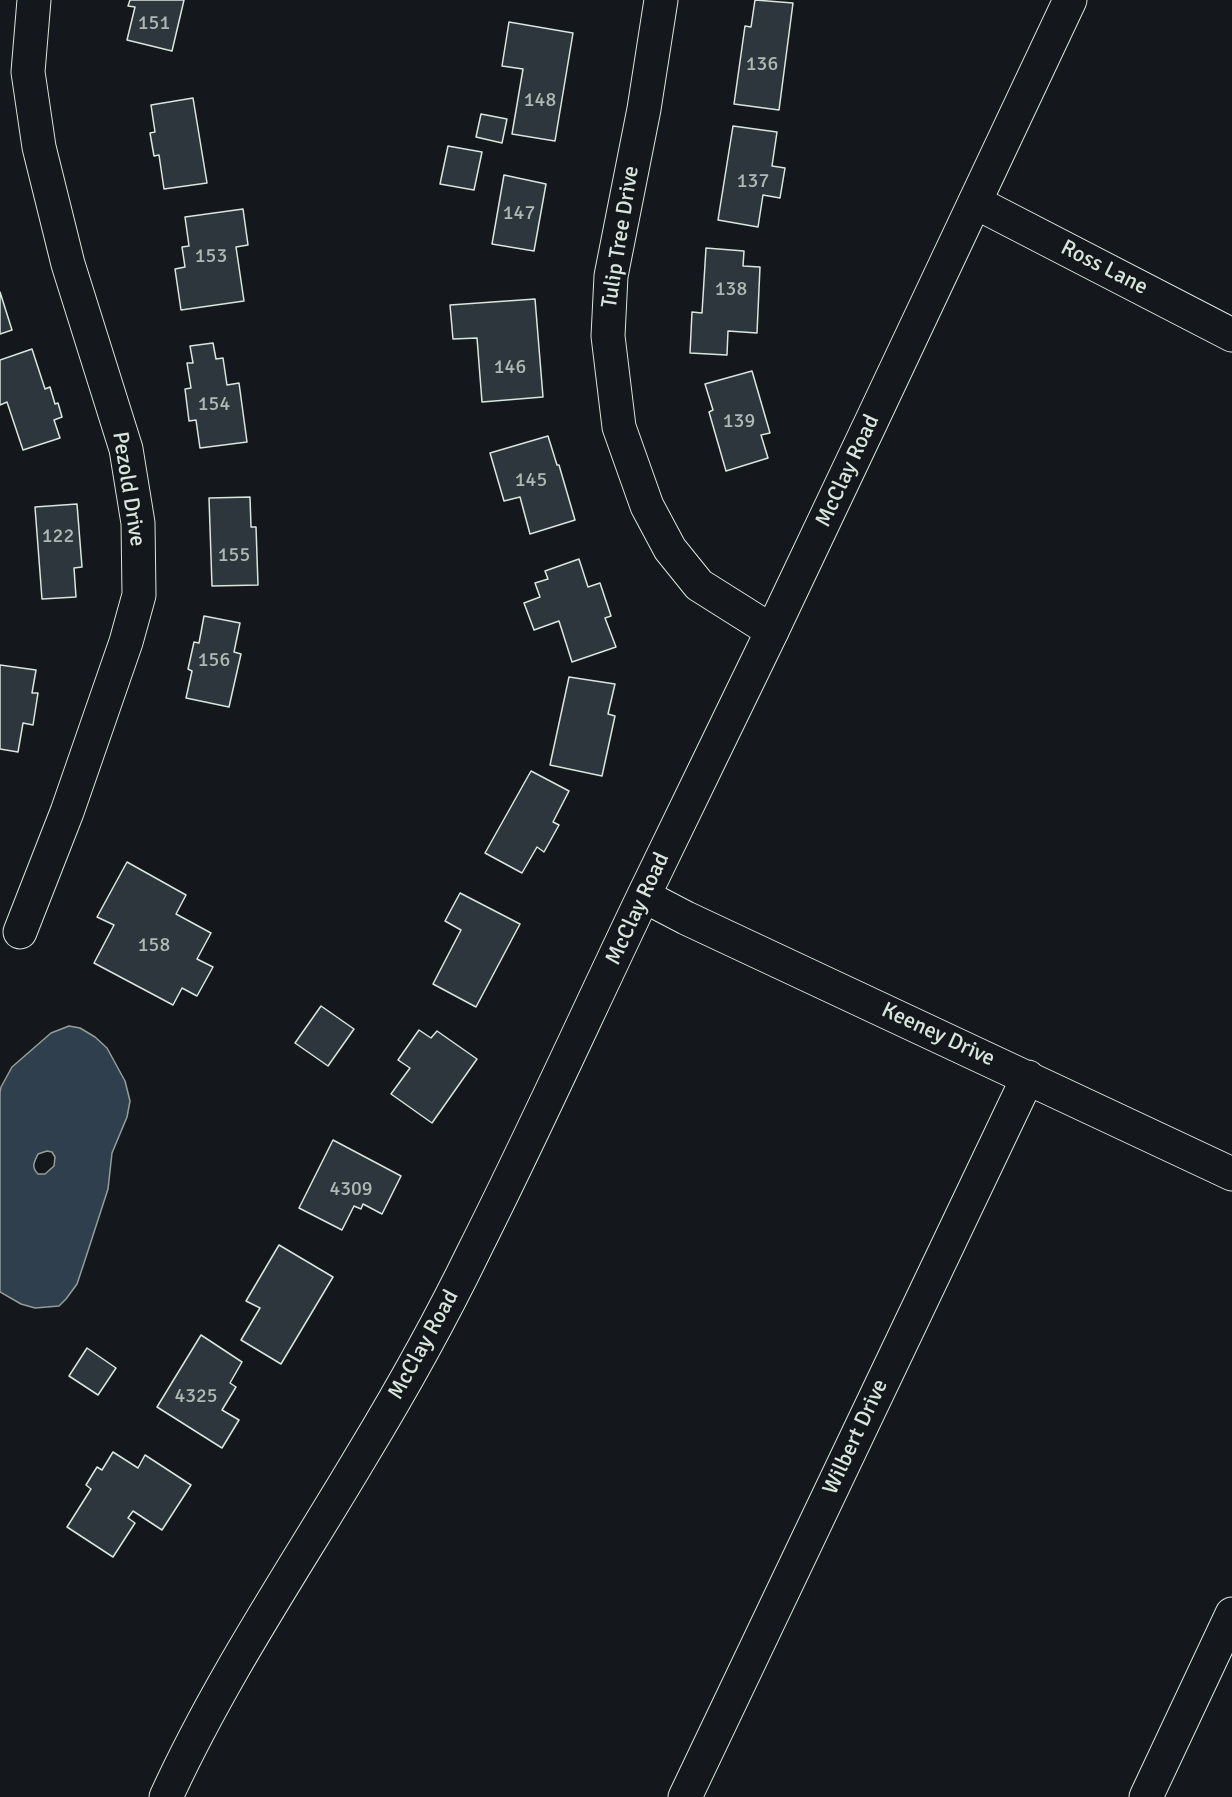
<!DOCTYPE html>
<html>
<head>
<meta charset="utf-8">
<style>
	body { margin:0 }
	canvas { display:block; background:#14181c }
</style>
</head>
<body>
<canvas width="1232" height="1797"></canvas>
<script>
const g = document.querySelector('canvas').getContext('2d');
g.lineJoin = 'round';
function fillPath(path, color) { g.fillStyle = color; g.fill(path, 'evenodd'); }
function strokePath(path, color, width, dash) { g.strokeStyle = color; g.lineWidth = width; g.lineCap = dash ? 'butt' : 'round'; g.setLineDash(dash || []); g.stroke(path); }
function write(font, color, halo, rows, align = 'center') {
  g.font = font + ' Signika,sans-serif'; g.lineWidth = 4.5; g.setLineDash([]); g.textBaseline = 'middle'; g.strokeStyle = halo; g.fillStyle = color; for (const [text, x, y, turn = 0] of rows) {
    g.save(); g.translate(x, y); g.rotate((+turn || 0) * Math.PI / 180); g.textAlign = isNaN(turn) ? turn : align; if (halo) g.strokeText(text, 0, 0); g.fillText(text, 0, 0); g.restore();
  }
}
const water = new Path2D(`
	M69 1026 80 1028 95 1037 107 1048 125 1081 130 1101 127 1117 112 1153 108 1189 85 1260 77 1284 66 1299 59 1306 35 1308 21 1304 0 1292V1093L1 1087 12 1067 51 1033ZM47 1151 52 1152 55 1157 54 1166 45 1174H38C31 1167 34 1162 38 1154Z`);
const building = new Path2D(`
	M130 0H184L172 51 127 40 135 7 128 6Z
	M755 0 793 3 779 110 734 104 745 26 751 27Z
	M509 22 573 33 555 141 512 134 523 69 502 66Z
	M193 98 207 183 164 189 159 155 154 156 150 133 155 132 151 105Z
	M481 114 507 119 502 143 476 137Z
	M733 126 777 132 772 166 785 168 780 198 763 195 758 227 718 220Z
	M448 146 482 152 474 190 440 184Z
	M504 175 546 184 534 251 492 244Z
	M243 209 248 245 236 247 244 301 181 310 175 269 185 267 182 247 189 246 185 217Z
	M706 248 744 251 743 266 760 267 757 333 728 331 727 355 690 353 692 312 702 313Z
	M0 292 12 330 0 334Z
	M535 299 543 397 482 402 477 338 453 339 450 305Z
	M213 343 216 359 223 358 227 385 239 383 247 442 200 448 196 420 189 421 185 389 191 388 187 363H193L190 346Z
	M32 349 45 389 50 387 55 404 58 403 62 417 54 420 60 438 23 450 7 402 0 405V360Z
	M752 371 770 433 761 435 768 458 726 471 709 412 713 410 705 384Z
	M548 436 557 465H559L575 520 530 534 520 497 504 501 490 453Z
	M250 497 251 527H256L258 585 212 586 209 498Z
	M77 504 82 567 74 568 76 597 42 599 35 507Z
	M579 559 588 587 600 583 611 616 605 618 616 647 572 662 559 621 534 630 524 603 540 597 535 583 548 579 545 571Z
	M204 616 240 623 234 652 241 654 229 707 186 698 192 671 188 669 194 642 199 643Z
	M0 665 36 670 32 693H38L33 725 23 723 18 752 0 749Z
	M569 677 615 684 608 714 615 716 602 776 550 765Z
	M531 771 569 791 553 822 559 825 544 852 537 847 522 873 485 853Z
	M127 862 186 895 176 914 211 933 197 959 213 967 197 996 182 988 173 1005 94 963 114 925 97 917Z
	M460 893 520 924 476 1007 433 984 461 930 445 921Z
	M321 1006 354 1029 328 1066 295 1043Z
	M419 1030 431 1038 437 1031 477 1059 432 1123 391 1094 410 1068 398 1060Z
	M333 1140 401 1176 382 1214 363 1204 361 1209 354 1206 342 1230 299 1208Z
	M279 1245 333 1277 281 1364 241 1340 260 1308 246 1301Z
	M201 1335 242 1362 230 1383 236 1387 222 1410 239 1420 222 1448 157 1407Z
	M87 1348 116 1368 98 1395 69 1376Z
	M113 1452 138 1468 145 1455 191 1485 162 1530 133 1511 128 1518 135 1523 113 1557 67 1527 91 1489 86 1485 97 1467 102 1470Z`);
const minor = new Path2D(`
	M661 0 644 109 611 276 608 336 619 427 647 506 670 549 699 585 772 631
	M975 202 1232 335
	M644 896 686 918 1232 1174
	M20 932 67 812 126 642 139 595 138 523 126 449 68 264 39 147 28 72 34 0
	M685 1797 1028 1077
	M1146 1797 1232 1614`);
const major = new Path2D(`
	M166 1797C221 1677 295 1568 362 1455 402 1389 440 1321 474 1251 533 1134 587 1014 644 895 686 807 730 719 772 631 872 421 971 210 1070 0`);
const numberNames = [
	["151",154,24],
	["136",762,65],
	["148",540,101],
	["137",753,182],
	["147",519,214],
	["153",211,257],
	["138",731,290],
	["146",510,368],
	["154",214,405],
	["139",739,422],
	["145",531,481],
	["122",58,537],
	["155",234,556],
	["156",214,661],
	["158",154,946],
	["4309",351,1190],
	["4325",196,1397]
];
const streetNames = [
	["Tulip Tree Drive",621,237,-81],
	["Ross Lane",1104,268,27],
	["McClay Road",848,471,-65],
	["Pezold Drive",128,489,81],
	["McClay Road",638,909,-65],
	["Keeney Drive",938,1035,25],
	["McClay Road",424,1345,-61],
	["Wilbert Drive",856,1437,-65]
];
fillPath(water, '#2f3f4d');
strokePath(water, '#939e99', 1.5);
fillPath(building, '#2c363c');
strokePath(building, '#d8e6dc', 1.5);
strokePath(minor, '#d8e6dc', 35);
strokePath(major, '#d8e6dc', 35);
strokePath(minor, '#14181c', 33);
strokePath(major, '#14181c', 33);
write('20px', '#adbab4', null, numberNames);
write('22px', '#d8e6dc', '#14181c', streetNames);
</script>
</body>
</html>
